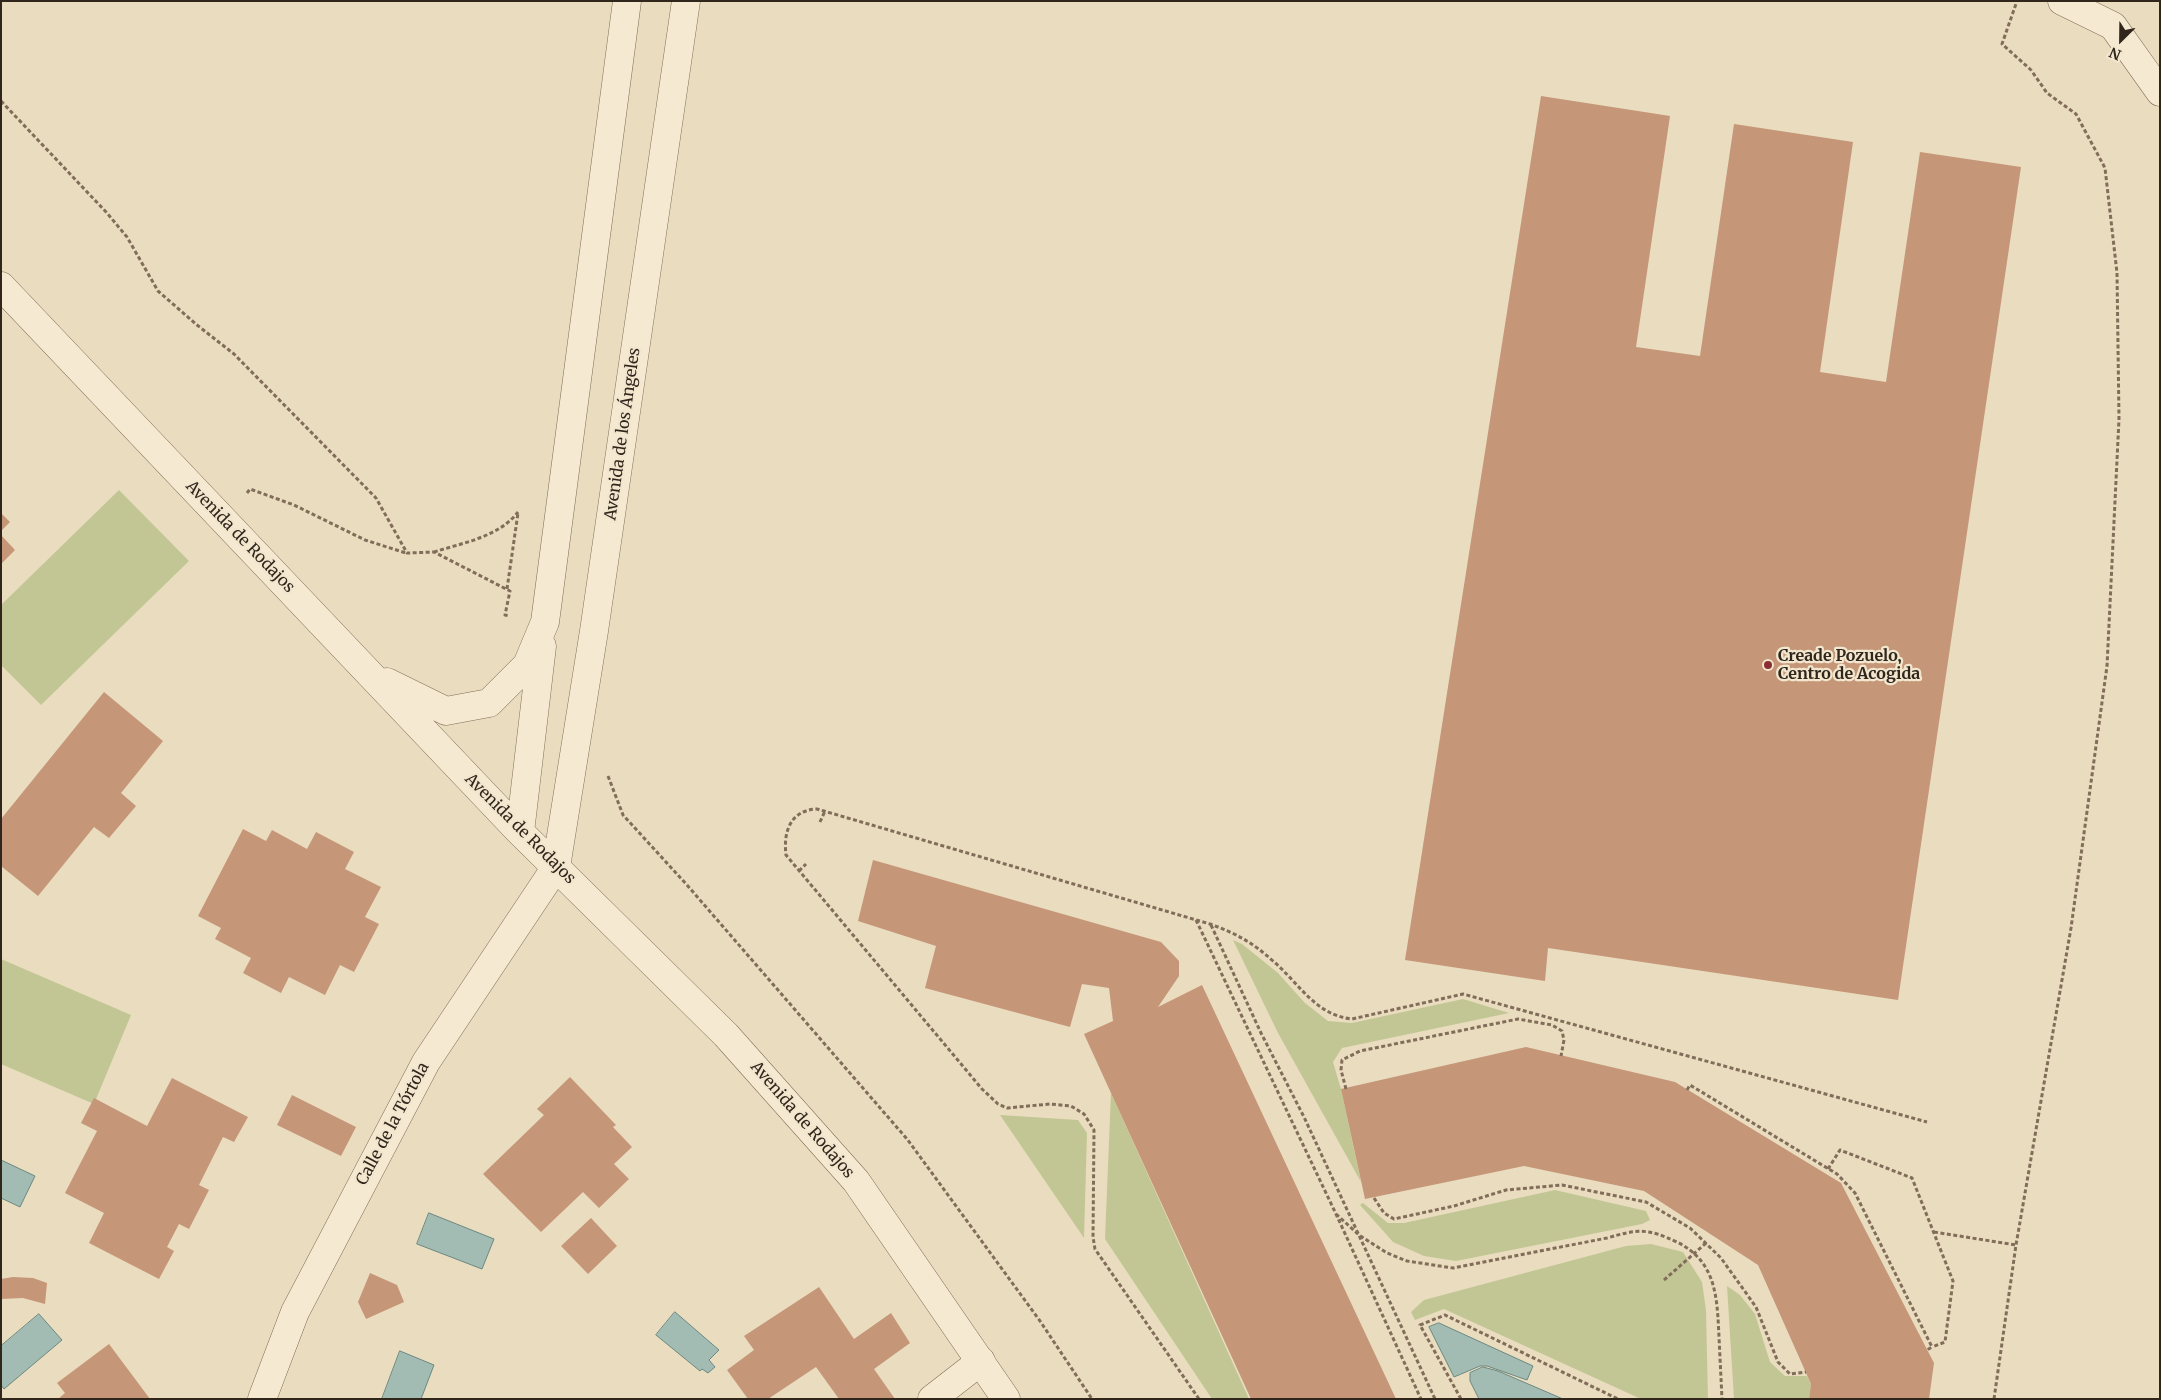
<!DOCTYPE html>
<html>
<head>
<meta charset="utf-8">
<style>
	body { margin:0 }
	#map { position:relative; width:2161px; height:1400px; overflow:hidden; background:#eadcbf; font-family:Merriweather,serif }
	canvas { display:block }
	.frame { position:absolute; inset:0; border:2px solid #31261c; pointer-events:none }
	.north { position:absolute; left:2096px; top:15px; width:50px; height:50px; -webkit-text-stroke:4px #f2e7ce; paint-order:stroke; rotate:203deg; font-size:14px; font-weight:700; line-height:20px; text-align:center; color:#31261c }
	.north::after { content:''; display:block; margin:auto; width:18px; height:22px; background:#31261c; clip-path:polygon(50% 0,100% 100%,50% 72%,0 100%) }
</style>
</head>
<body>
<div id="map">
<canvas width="2161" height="1400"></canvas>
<div class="frame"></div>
<div class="north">N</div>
</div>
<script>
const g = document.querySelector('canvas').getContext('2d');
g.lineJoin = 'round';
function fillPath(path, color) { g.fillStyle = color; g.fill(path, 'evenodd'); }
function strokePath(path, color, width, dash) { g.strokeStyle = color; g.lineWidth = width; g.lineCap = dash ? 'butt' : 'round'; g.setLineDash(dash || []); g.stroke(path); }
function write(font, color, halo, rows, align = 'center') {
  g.font = font + ' Merriweather,serif'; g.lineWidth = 4.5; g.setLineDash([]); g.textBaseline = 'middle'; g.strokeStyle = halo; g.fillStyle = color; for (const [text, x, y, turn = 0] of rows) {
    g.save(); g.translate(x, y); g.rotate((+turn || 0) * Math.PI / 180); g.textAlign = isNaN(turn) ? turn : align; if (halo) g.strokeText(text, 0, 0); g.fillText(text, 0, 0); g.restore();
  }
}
const green = new Path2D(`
	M119 490 189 561 41 705 1 665V605Z
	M1233 940 1242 944 1278 973 1305 1003 1328 1021 1352 1023 1463 999 1509 1013 1342 1048 1333 1062 1341 1089 1361 1182 1278 1033Z
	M1 959 131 1015 94 1104 1 1064Z
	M1111 1093 1249 1399H1212L1105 1239Z
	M1000 1115 1078 1120 1087 1133 1084 1238Z
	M1555 1190 1646 1211 1650 1220 1642 1224 1456 1261 1424 1256 1393 1242 1360 1205 1363 1203 1388 1223H1404Z
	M1651 1244 1683 1252 1702 1282 1706 1310 1708 1399H1641L1444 1309 1415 1320 1411 1312 1424 1300 1626 1246Z
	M1727 1286 1740 1295 1755 1314 1770 1362 1785 1376H1807L1811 1384 1809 1399H1734Z`);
const water = new Path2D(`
	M1 1160 35 1176 20 1207 1 1198Z
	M429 1213 494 1239 482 1269 417 1244Z
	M675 1312 719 1350 709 1360 715 1367 708 1373 702 1369 700 1371 656 1335Z
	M39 1314 62 1340 4 1389 1 1385V1346Z
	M1439 1323 1533 1366 1527 1380 1487 1366H1480L1454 1377 1429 1327Z
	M400 1351 434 1365 421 1399H382Z
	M1483 1367 1498 1371 1563 1399H1479L1470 1381V1373Z`);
const building = new Path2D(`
	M1541 96 1670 116 1636 347 1700 356 1734 124 1853 142 1820 372 1886 382 1920 152 2021 167 1898 1000 1548 948 1545 981 1405 960Z
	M1 513 10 522 1 531Z
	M1 535 15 550 1 564Z
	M104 692 163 741 121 793 136 806 109 838 94 827 38 896 1 866V819Z
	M243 829 266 841 272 830 307 849 316 832 354 852 345 869 381 887 365 917 379 924 354 972 340 965 325 995 289 977 281 993 243 973 251 958 215 939 221 928 198 916Z
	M873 860 1161 942 1179 961V976L1158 1007 1202 985 1396 1399H1251L1084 1034 1113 1021 1109 988 1082 984 1070 1027 925 988 936 946 858 921Z
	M1526 1047 1675 1082 1841 1183 1934 1363 1929 1399H1809L1811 1384 1758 1265 1644 1191 1524 1166 1365 1199 1341 1089Z
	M570 1077 616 1125 613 1127 632 1147 614 1164 629 1179 599 1208 583 1192 541 1232 483 1174 544 1115 537 1109Z
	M172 1078 248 1117 234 1142 223 1137 199 1185 209 1190 189 1229 179 1224 167 1247 174 1251 159 1279 89 1243 104 1213 65 1193 97 1131 81 1123 94 1098 147 1126Z
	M292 1095 356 1127 341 1156 277 1125Z
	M591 1218 617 1246 588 1274 561 1246Z
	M370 1273 397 1285 404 1302 366 1319 358 1302Z
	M13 1277 33 1278 47 1283 45 1304 23 1298 1 1299V1279Z
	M819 1287 854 1339 891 1313 910 1343 874 1369 895 1399H839L816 1367 768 1399H748L727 1370 754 1350 744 1336Z
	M109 1344 150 1399H58L65 1393 57 1383Z`);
const path = new Path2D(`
	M1 101 107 213 127 237 158 291 197 325 234 354 376 498 407 553 434 552 510 591 505 615 509 616
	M247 493 250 489 294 505 365 540 406 553
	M434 552C462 543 499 537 518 512
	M507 589 518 513
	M608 776 623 815 687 885 907 1139 1040 1321 1092 1399
	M820 822 825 811
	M799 871 806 864
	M1196 920 1336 1214 1421 1399
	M1211 925 1261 1033 1304 1117 1435 1399
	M1346 1089 1341 1070 1342 1060 1360 1051 1518 1019 1552 1025 1562 1031 1564 1040 1561 1056
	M1687 1090 1690 1085 1837 1174 1855 1193 1932 1347 1927 1350
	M1828 1169 1840 1150 1912 1178 1953 1281 1945 1342 1932 1347
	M1374 1198 1384 1213 1394 1219 1454 1206 1506 1190 1562 1185 1646 1202 1690 1228 1721 1258 1756 1307 1778 1362 1790 1374 1806 1372
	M1336 1214 1359 1235 1387 1253 1407 1261 1453 1268 1607 1238C1638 1229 1647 1228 1677 1242 1717 1262 1717 1298 1719 1337 1720 1358 1721 1378 1722 1399
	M1934 1232 2016 1245
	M1664 1280 1706 1243
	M1199 1399 1095 1249 1093 1237 1094 1130 1084 1114 1071 1106 1050 1104 1007 1108 998 1104 982 1089 786 855C783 831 791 810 817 809L1210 924C1237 934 1252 942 1273 961 1299 983 1315 1015 1352 1019L1463 994 1927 1122
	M1461 1399 1420 1325 1445 1315 1618 1399
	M1994 1399 2016 1245 2071 928 2107 666 2119 419 2117 273 2105 168 2076 114 2047 93 2031 70 2002 44 2017 1`);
const street = new Path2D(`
	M2062 1 2113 26 2160 92
	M1 286 520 832 726 1035 856 1181 1006 1399
	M387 682 446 711 489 703 527 665 545 622 627 1
	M520 832 542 646
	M262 1399 295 1312 426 1062 556 867 594 631 686 1
	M932 1399 981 1361`);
const markers = [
	[1768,665,5,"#8b2e31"]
];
const streetNames = [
	["Avenida de los Ángeles",623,434,-82],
	["Avenida de Rodajos",240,537,46],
	["Avenida de Rodajos",520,829,45],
	["Avenida de Rodajos",802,1120,49],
	["Calle de la Tórtola",393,1124,-62]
];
const poiNames = [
	["Creade Pozuelo,",1778,656],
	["Centro de Acogida",1778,674]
];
fillPath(green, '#c2c694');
fillPath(water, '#a2bcb4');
strokePath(water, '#6a8880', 1);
fillPath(building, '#c59678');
strokePath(street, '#816d59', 29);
strokePath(path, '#816d59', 3, [4, 2.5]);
strokePath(street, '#f5ead1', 28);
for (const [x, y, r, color] of markers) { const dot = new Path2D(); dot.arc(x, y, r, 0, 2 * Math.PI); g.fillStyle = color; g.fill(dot); strokePath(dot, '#f2e7ce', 2); }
write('16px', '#31261c', '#f2e7ce', streetNames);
write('bold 16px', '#31261c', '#f2e7ce', poiNames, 'left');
</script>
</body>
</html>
